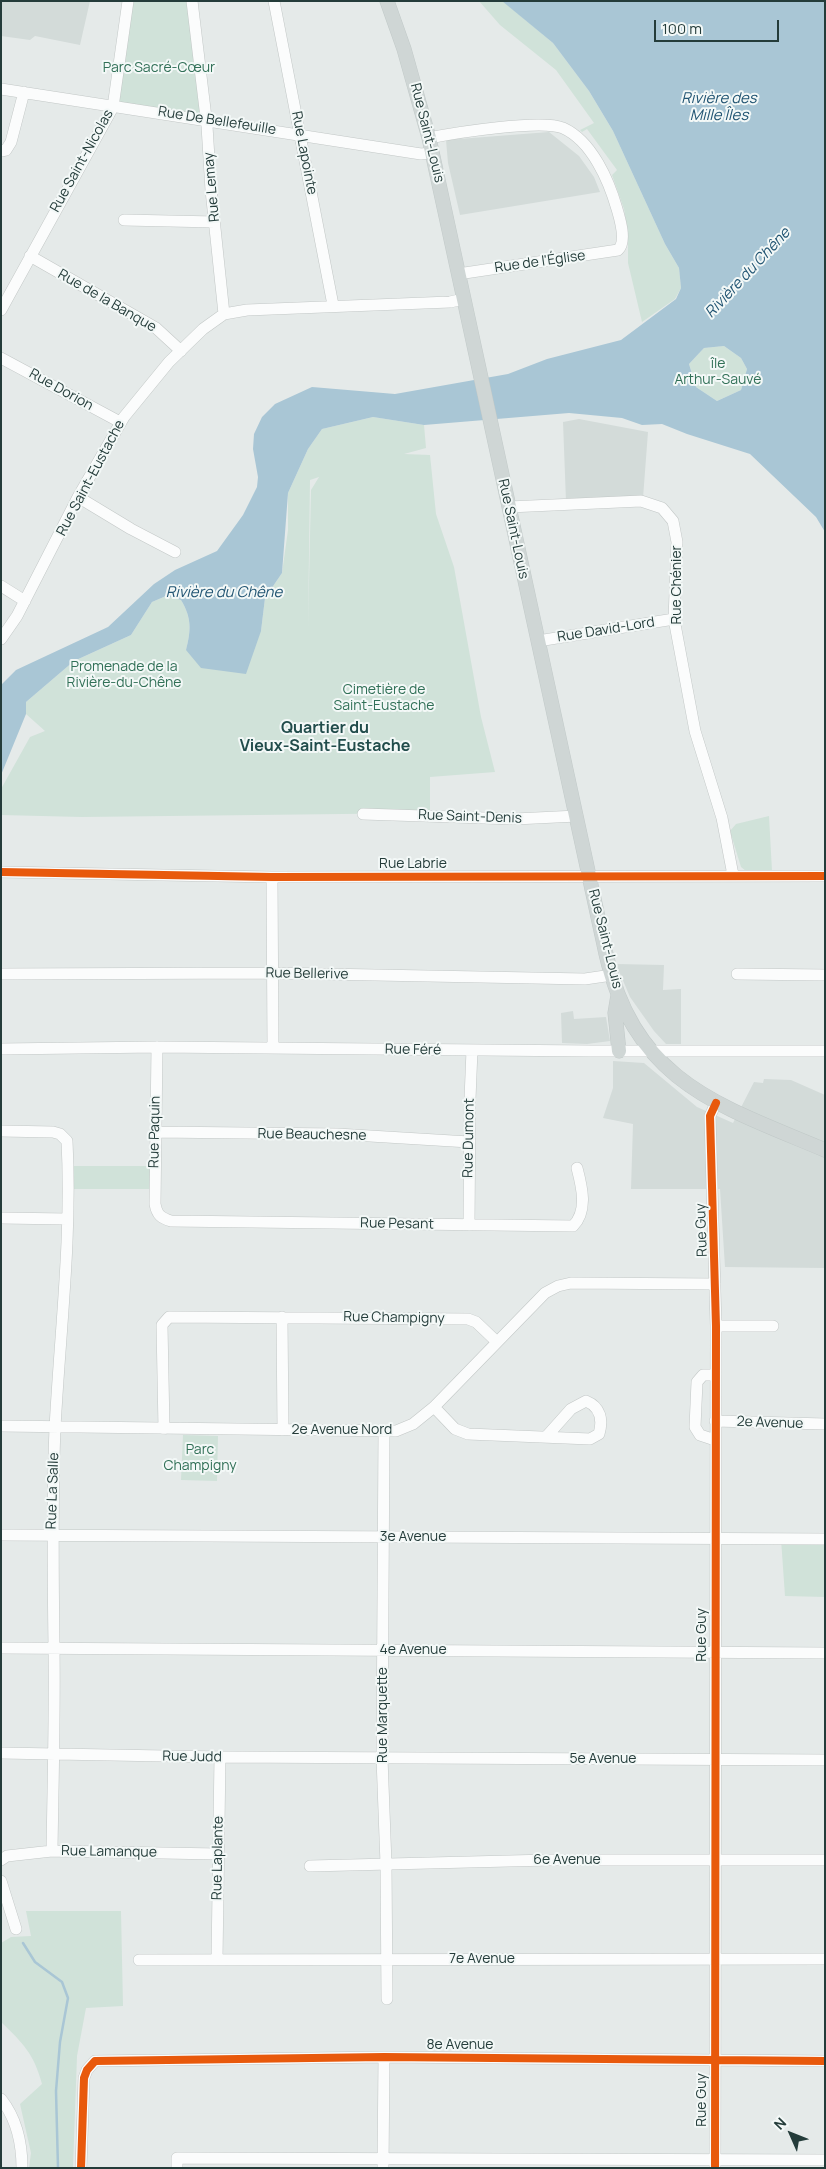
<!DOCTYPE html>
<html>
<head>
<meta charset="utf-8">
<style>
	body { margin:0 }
	#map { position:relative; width:826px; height:2169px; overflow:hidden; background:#e5eae9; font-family:Manrope,sans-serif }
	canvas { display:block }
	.frame { position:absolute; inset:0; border:2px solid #243c3a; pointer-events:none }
	.north { position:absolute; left:766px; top:2109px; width:50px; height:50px; -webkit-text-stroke:4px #f3f8f7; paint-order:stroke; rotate:314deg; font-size:14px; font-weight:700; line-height:20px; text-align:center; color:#243c3a }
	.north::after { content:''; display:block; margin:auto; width:18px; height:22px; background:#243c3a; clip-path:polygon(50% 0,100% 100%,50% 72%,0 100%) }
	.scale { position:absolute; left:654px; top:20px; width:125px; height:22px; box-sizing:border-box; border:2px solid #243c3a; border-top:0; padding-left:6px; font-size:15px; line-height:18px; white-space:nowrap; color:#243c3a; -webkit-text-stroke:4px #f3f8f7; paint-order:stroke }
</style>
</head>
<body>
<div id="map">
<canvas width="826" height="2169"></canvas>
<div class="frame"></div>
<div class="north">N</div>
<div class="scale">100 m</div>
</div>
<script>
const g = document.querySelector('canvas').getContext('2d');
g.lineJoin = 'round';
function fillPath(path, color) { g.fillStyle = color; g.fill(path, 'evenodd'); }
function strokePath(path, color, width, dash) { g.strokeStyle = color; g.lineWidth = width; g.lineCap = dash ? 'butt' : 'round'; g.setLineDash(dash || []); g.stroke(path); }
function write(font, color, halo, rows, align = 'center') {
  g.font = font + ' Manrope,sans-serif'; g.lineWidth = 4; g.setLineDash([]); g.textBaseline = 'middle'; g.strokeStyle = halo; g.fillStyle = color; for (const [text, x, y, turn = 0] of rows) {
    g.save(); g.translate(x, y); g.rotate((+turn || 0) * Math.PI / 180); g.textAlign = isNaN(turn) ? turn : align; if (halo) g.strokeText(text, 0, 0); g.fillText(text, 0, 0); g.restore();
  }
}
const built = new Path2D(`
	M1 1H90L80 45 35 36 30 40 1 36Z
	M549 132 579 156 594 177 600 192 460 215 448 163 446 140Z
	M579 419 648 432 643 498 566 501 563 422Z
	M616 964 664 965 663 990 681 989V1044H666L654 1031 630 997Z
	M573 1011 574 1019 606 1017 610 1041 587 1044 562 1043 561 1013Z
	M613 1061 644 1063 697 1107 733 1123 754 1082 763 1083 764 1079 791 1080 825 1095V1268L725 1267 720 1189H631L633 1124 603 1118 613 1088Z`);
const green = new Path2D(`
	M128 1H192L205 121 113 107Z
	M479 1H503L553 43 589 91 613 131 665 244 679 268 681 288 675 299 642 322 628 263V233L624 209 612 175 617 170 587 129 582 132 580 130 594 123 556 70 500 25Z
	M724 346 741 358 747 369 741 390 717 401 696 387 689 364 704 348Z
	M373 417 424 425 426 448 404 454 430 455 436 514 454 567 481 717 495 772 430 777V813L82 817 1 815V789L30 737 45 731 26 714V702L74 661 131 635 152 602 166 596 181 600C192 618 191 631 186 650L261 631 265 598 282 573 288 530V493L308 449 322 429ZM319 477 311 490 308 628 310 480Z
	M769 816 772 871H746L741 867 730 831 736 824Z
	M73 1166H150V1189H73Z
	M183 1435 218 1436 217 1481 181 1480Z
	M781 1539H825V1597L785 1596Z
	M26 1911H121L123 2006 86 2008 77 2056 73 2168H29L31 2153 20 2104 42 2084C34 2054 23 2043 1 2022V1943L11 1937 31 1936Z`);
const water = new Path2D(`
	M502 1H825V532L816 517 750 454 687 434 662 424 642 425 622 418 569 413 424 425 373 417 322 429 308 449 288 493 282 573 265 598 261 631 246 674 201 668 186 650C191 631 192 618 181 600L166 596 152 602 131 635 74 661 26 702V714L1 775V685L16 670 108 627 154 584 175 570 217 551 243 515 257 487 258 477 253 449 254 434 262 417 275 404 312 387 395 394 508 374 547 359 621 340 676 299 681 288 679 268 665 244 613 131 589 91 553 43ZM724 346 741 358 747 369 741 390 717 401 696 387 689 364 704 348Z`);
const stream = new Path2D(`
	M23 1943 35 1962 62 1982 68 1998 60 2042 56 2091 58 2168`);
const minor = new Path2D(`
	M192 1 207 126 211 190 224 314
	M274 1 333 305
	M1 89 421 154 432 153
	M429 138C454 133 541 119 563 128 592 141 609 181 617 209 620 219 627 242 618 250L458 274
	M1 151 6 150 11 142 24 92
	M124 220 215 222
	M30 256 156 328 181 351
	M1 310 113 107 128 1
	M1 358 120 422
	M78 497 131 529 175 552
	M509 507 641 501 662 508 673 521 677 542 674 619 695 731 722 818 733 875
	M1 586 25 601
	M1 639 17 616 78 497 124 417 169 362 203 329 224 314 247 310 450 302 464 299
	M538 641 674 619
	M363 814 515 819 577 816
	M1 872 272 877 825 876
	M272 877 273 1048
	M1 974 271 973 585 979 612 975
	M737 974 825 975
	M157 1047 155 1204C157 1215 161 1218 171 1221L573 1226C588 1211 582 1187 577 1168
	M1 1049 157 1047 591 1051H825
	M1 1131 53 1132 60 1134 67 1141C72 1237 60 1332 55 1428 52 1501 53 1574 54 1647 55 1715 53 1783 52 1851
	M155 1132 337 1134 469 1142
	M1 1218 67 1219
	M469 1225 470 1099 472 1050
	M282 1317 283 1430
	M716 1326H773
	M434 1407 455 1429 468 1434 590 1439 599 1434C603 1420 601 1407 586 1401L571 1409 546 1437
	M715 1421 825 1424
	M1 1426 396 1431 413 1424 434 1407 545 1293 558 1286 571 1283 715 1284
	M164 1429 162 1325 169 1317 468 1319 476 1322 497 1342
	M384 1431 382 1758 386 1864 387 1999
	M715 1440 700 1435 695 1427 697 1382 703 1375H715
	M1 1535 825 1539
	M1 1648 825 1653
	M1 1753 220 1757 825 1760
	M1 1860 7 1856 52 1851 218 1854
	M310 1866 549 1860H825
	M1 1881 16 1929
	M217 1959 220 1757
	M139 1960 825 1959
	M1 2099C16 2118 22 2144 22 2168
	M81 2168 84 2078 87 2070 95 2061 384 2057 825 2061
	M177 2168V2158L825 2160
	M383 2168 384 2057
	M715 2168 716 1326 710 1116 716 1103`);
const major = new Path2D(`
	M387 1 404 49 429 138 606 954C635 1082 718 1105 825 1150
	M618 995 615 1013 619 1051`);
const cycleway = new Path2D(`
	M1 872 272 877 825 876
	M81 2168 84 2078 87 2070 95 2061 384 2057 825 2061
	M715 2168 716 1326 710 1116 716 1103`);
const parkNames = [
	["Parc Sacré-Cœur",159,68],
	["île",718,364],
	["Arthur-Sauvé",718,380],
	["Promenade de la",124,667],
	["Rivière-du-Chêne",124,683],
	["Cimetière de",384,690],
	["Saint-Eustache",384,706],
	["Parc",200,1450],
	["Champigny",200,1466]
];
const streetNames = [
	["Rue De Bellefeuille",217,121,9],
	["Rue Saint-Louis",427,133,76],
	["Rue Lapointe",304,153,79],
	["Rue Saint-Nicolas",82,161,-61],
	["Rue Lemay",212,187,-95],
	["Rue de l'Église",540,262,-8],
	["Rue de la Banque",107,301,30],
	["Rue Dorion",61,390,29],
	["Rue Saint-Eustache",91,478,-62],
	["Rue Saint-Louis",513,529,78],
	["Rue Chénier",677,585,-90],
	["Rue David-Lord",606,630,-9],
	["Rue Saint-Denis",470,817,2],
	["Rue Labrie",413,864],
	["Rue Saint-Louis",605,939,76],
	["Rue Bellerive",307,974,1],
	["Rue Féré",413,1050,1],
	["Rue Paquin",155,1132,-89],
	["Rue Beauchesne",312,1135,1],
	["Rue Dumont",469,1138,-89],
	["Rue Pesant",397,1224,1],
	["Rue Guy",702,1230,-92],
	["Rue Champigny",394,1318,1],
	["2e Avenue",770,1423,2],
	["2e Avenue Nord",342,1430],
	["Rue La Salle",53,1491,-88],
	["3e Avenue",413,1537],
	["Rue Guy",702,1635,-90],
	["4e Avenue",413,1650],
	["Rue Marquette",383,1715,-90],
	["Rue Judd",192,1757,1],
	["5e Avenue",603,1759],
	["Rue Lamanque",109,1852,1],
	["Rue Laplante",218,1858,-89],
	["6e Avenue",567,1860],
	["7e Avenue",482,1959],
	["8e Avenue",460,2045],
	["Rue Guy",702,2100,-90]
];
const waterNames = [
	["Rivière des",719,99],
	["Mille Îles",719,116],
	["Rivière du Chêne",748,273,-47],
	["Rivière du Chêne",224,593]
];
const quarterNames = [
	["Quartier du",325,729],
	["Vieux-Saint-Eustache",325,747]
];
fillPath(built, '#d3dbd9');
fillPath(green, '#d0e2d9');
fillPath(water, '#a9c6d5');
strokePath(stream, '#a9c6d5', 2.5);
strokePath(minor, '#c2c7c6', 12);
strokePath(major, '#c1c9c8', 15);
strokePath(minor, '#fbfcfc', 11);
strokePath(major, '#cfd6d5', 14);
strokePath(cycleway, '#e8590c', 8);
write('14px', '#317057', '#f3f8f7', parkNames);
write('14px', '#243c3a', '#f3f8f7', streetNames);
write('italic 15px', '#225573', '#f3f8f7', waterNames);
write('bold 16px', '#214c4b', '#f3f8f7', quarterNames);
</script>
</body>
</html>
